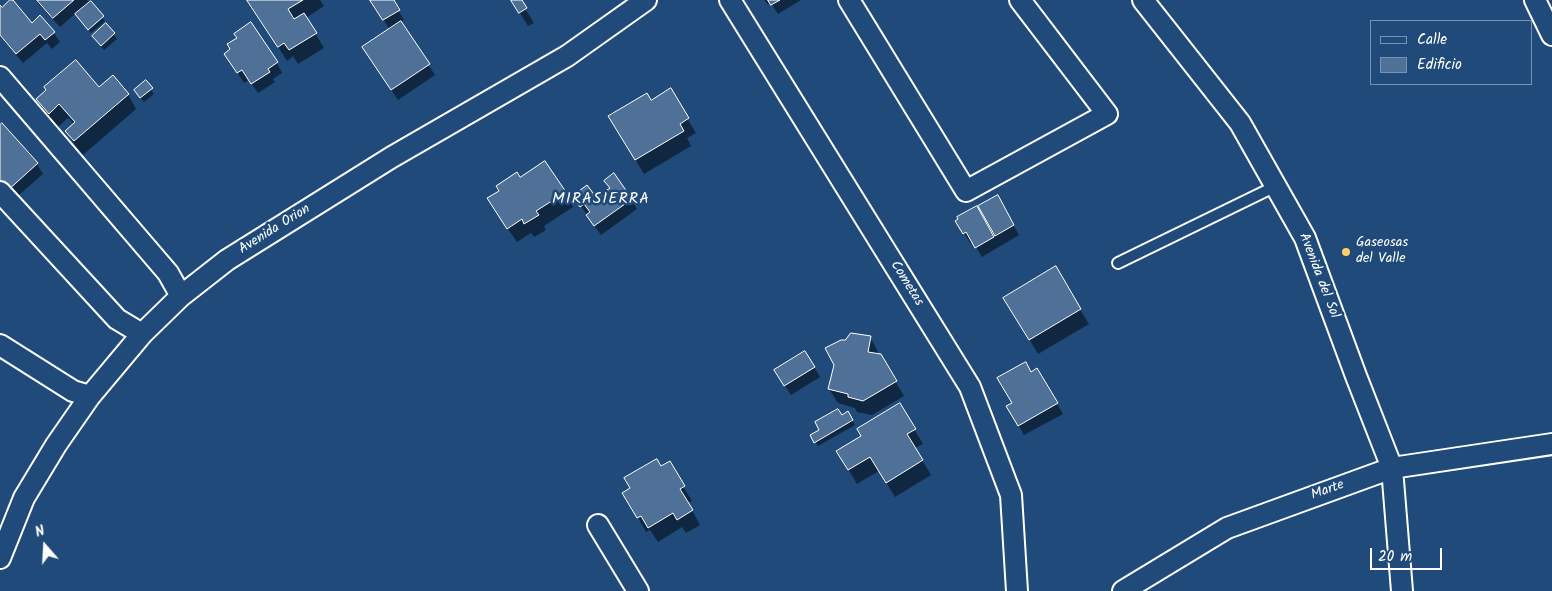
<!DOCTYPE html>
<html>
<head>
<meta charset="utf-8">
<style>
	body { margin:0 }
	#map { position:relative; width:1552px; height:591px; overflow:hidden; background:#1f4a7a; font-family:Kalam,sans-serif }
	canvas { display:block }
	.legend { position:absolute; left:1370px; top:20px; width:162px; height:65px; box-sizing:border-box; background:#1f4a7a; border:1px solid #7992af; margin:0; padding:6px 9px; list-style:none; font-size:15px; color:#fff }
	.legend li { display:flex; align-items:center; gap:10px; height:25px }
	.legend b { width:25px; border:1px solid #7992af }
	.north { position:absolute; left:20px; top:521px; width:50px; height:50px; -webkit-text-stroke:4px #1f4a7a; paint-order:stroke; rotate:341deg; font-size:14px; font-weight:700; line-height:20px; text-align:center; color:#fff }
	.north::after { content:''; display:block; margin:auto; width:18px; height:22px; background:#fff; clip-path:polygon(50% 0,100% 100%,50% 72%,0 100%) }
	.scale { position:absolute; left:1370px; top:548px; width:72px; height:22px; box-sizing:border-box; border:2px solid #fff; border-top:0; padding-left:6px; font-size:15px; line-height:18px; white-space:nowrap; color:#fff; -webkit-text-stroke:4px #1f4a7a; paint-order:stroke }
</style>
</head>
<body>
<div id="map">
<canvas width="1552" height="591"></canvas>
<ul class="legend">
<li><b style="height:6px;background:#1f4a7a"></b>Calle</li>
<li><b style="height:14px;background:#507197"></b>Edificio</li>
</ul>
<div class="north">N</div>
<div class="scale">20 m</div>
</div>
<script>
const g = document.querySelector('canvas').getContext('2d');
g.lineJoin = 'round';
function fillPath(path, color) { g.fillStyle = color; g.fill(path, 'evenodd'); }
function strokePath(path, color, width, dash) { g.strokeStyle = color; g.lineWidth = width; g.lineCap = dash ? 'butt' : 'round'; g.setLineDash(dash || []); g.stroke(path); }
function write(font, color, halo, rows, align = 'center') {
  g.font = font + ' Kalam,sans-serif'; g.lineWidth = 5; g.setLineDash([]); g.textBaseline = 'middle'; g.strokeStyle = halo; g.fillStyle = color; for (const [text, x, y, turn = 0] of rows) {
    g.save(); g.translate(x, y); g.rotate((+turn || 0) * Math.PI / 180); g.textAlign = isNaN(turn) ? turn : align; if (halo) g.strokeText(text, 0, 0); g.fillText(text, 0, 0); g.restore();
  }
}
const shadow = new Path2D(`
	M35 0H87L105 21 91 33 76 13 60 27Z
	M249 0H320L324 6 306 18 324 48 298 64 293 56 287 61Z
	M371 0H392L404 20 400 23 435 75 398 100 369 57 390 30Z
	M512 0H524L521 2 534 23 528 26Z
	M764 0H801L778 14 771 3 768 5Z
	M0 7 32 24 54 33 60 42 52 49 47 43 23 63 0 36Z
	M106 25 117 39 104 50 93 36Z
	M238 38 277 63 282 73 273 79 275 82 258 93 249 80 244 83 232 64V50Z
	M146 82 154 94 144 102 138 95Z
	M99 89 128 94 136 109 83 155 75 145 66 131 74 124 68 118 58 127 46 114 38 99Z
	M670 90 696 133 687 138 691 146 644 174 618 131 651 102Z
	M2 125 37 164 43 174 12 201 0 186V127Z
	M610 189 631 200 637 209 601 235 574 196 595 199Z
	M565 192 573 207 544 226 546 230 534 237 531 233 517 242 497 213Z
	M997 196 1019 235 982 257 973 242 970 243 957 221 976 208 987 224 988 222Z
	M1055 268 1089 324 1038 354 1005 298Z
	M870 337 878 352V355H880L904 396 872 415 857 412 855 408 838 403 829 389 846 342Z
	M814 367 820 377 791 395 782 381Z
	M1037 370 1063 414 1024 435 1008 407 1013 404 1031 373Z
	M900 405 923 444 915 448 931 475 895 497 879 471 857 484 838 452 863 437Z
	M848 413 855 425 818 446 812 436Z
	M669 463 692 501 688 503 700 525 686 533 682 527 658 542 650 530 646 532 624 493Z`);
const building = new Path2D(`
	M10 0H13L32 23 40 15 55 32 45 40 40 34 16 54 0 35V5L2 7Z
	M37 0H74L53 18Z
	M247 0H303L288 9 294 19 304 13 317 33 289 50 284 43 278 47Z
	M370 0H394L400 10 383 20Z
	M511 0H522L527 8 519 13Z
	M768 0H780L771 5Z
	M91 1 104 16 88 30 75 14Z
	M401 21 430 64 391 90 362 47Z
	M251 22 278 62 268 69 270 72 251 84 242 70 237 73 224 54 230 49 227 44 237 38 234 34Z
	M106 23 115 33 101 46 92 36Z
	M76 60 99 87 113 75 129 94 74 141 65 131 75 122 59 104 49 114 36 99 46 90 44 87Z
	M146 80 153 88 140 98 134 90Z
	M671 88 689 118 680 124 684 131 635 160 608 116 647 93 651 100Z
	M2 123 38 163 6 192 0 185V125Z
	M545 161 566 192 536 211 539 215 524 224 522 219 507 229 487 198 499 191 496 186 517 172 520 177Z
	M614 173 632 199 594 226 586 215 590 212 584 204 580 207 572 196 587 185 596 197 610 188 604 181Z
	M998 195 1014 225 995 236 978 206Z
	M977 206 994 237 975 248 966 232 963 234 955 221 958 219 957 217Z
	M1056 266 1081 309 1029 340 1003 298Z
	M851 333 871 336 868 352 881 354 897 381 863 401 848 397V394L828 389 834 365 825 348 841 340H845Z
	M805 351 815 367 784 386 774 370Z
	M1026 362 1031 372 1037 368 1058 403 1018 426 1006 406 1012 403 997 378Z
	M900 403 916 429 907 434 923 460 886 483 870 457 848 470 836 451 861 436 857 429Z
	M838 409 842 415 848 411 853 420 814 443 810 435 819 430 815 422Z
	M657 459 661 466 670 461 685 486 680 489 693 510 677 520 673 513 648 528 641 516 637 518 622 493 630 488 624 478Z`);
const service = new Path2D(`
	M1118 263 1276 186`);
const minor = new Path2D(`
	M730 0 970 387 1011 495 1017 591
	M849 0 966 191 1107 114 1020 0
	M1143 0 1240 123 1305 238 1356 376 1392 468 1402 591
	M1535 0 1552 35
	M0 77 168 273 181 296
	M0 192 117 319 142 334
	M0 345 73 391 90 396
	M598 525 638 591
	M0 558 24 498 56 445 90 396 142 334 181 296 227 260 392 157 567 56 646 0
	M1123 591 1227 528 1392 468 1552 444`);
const markers = [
	[1346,252,5,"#ffd166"]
];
const streetNames = [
	["Avenida Orion",275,230,-32],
	["Avenida del Sol",1318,276,69],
	["Cometas",906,284,58],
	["Marte",1328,491,-20]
];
const poiNames = [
	["Gaseosas",1356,244],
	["del Valle",1356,260]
];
const quarterNames = [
	["MIRASIERRA",601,200]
];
fillPath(shadow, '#0007');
fillPath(building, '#507197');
strokePath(building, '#fff', 1);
strokePath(service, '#fff', 14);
strokePath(minor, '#fff', 24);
strokePath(service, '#1f4a7a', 10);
strokePath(minor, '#1f4a7a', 20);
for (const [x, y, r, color] of markers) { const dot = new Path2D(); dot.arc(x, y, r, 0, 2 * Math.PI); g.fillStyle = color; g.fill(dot); strokePath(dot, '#1f4a7a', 2); }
write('14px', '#fff', '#1f4a7a', streetNames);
write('14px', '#fff', '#1f4a7a', poiNames, 'left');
g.letterSpacing = '1px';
write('16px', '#fff', '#1f4a7a', quarterNames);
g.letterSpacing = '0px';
</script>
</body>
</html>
